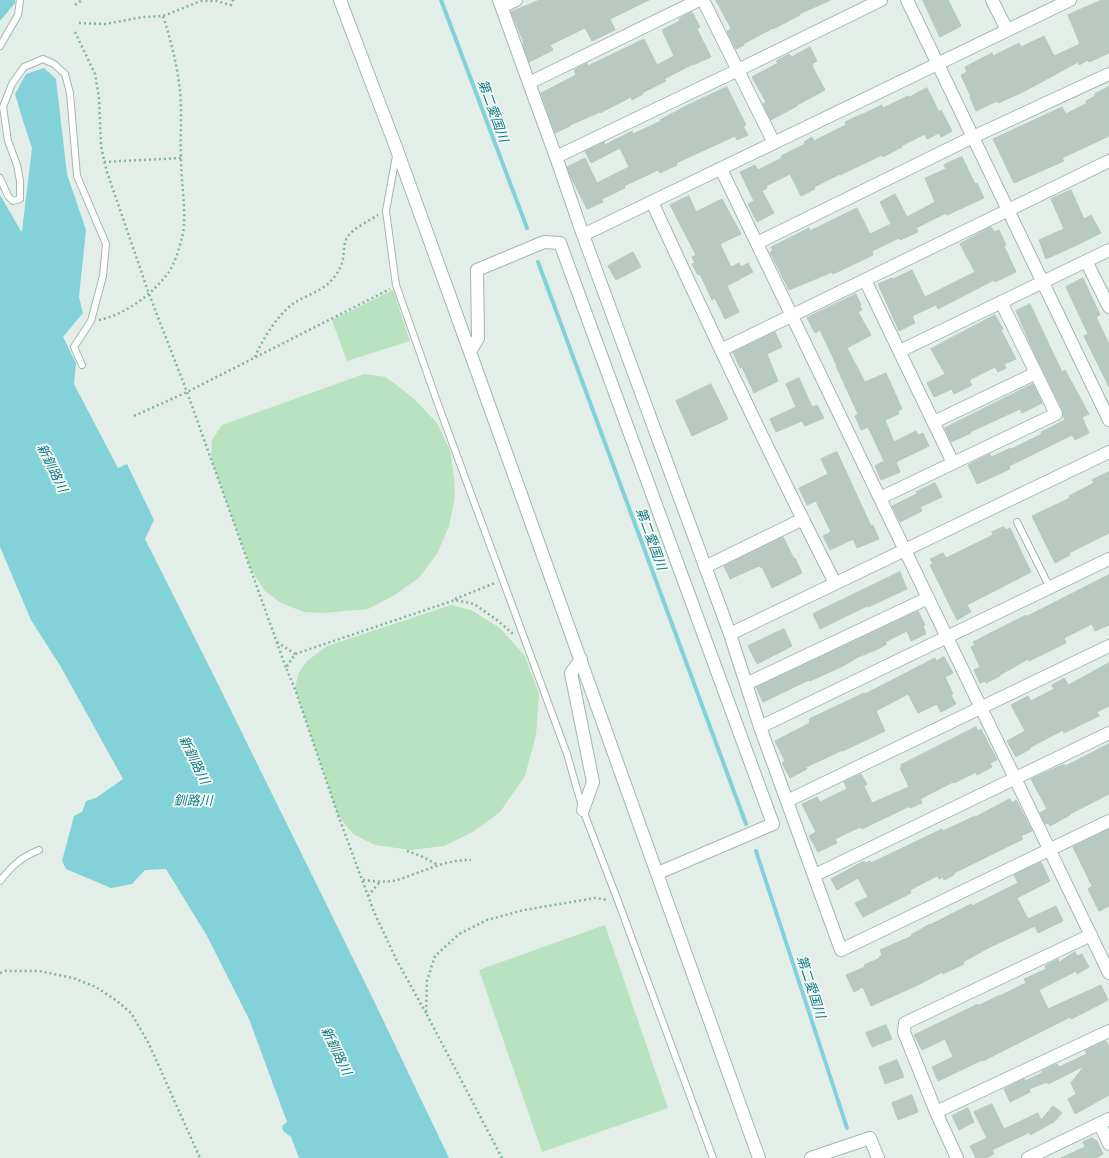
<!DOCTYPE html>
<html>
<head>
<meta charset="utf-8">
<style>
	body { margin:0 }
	canvas { display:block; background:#e3eee8 }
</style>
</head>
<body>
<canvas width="1109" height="1158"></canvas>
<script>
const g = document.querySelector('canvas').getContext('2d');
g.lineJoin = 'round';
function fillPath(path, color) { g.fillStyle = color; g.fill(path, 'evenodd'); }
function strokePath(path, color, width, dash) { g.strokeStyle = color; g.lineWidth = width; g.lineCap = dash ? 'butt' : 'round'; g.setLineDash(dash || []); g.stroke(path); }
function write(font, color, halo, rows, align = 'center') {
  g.font = font + ' "Golos Text","Noto Sans JP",sans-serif'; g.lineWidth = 3.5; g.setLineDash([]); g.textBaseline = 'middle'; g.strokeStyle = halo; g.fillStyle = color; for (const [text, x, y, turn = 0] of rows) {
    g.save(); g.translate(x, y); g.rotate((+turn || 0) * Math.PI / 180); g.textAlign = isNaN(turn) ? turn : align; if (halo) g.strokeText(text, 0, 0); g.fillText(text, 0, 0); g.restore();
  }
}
const green = new Path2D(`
	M393 290 410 341 347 361 332 320Z
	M364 374 386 377 413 398 437 423 450 450 454 478 455 497 449 526 437 554 419 578 393 596 368 609 323 613 304 612 281 603 265 591 251 570 211 459 212 440 222 425Z
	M451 605 471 610 500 628 525 656 539 694 536 735 525 776 500 812 473 832 444 846 411 850 375 845 353 834 338 815 295 689 298 674 307 661 327 646Z
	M605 925 668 1108 542 1152 479 970Z`);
const water = new Path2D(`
	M0 0H15V3L0 21Z
	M44 68 56 79 67 174 86 230 79 297 83 313 63 337 76 363 74 384 118 468 127 464 154 520 145 539 215 678 374 1001 449 1158H299L291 1137 283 1131 282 1126 287 1122 249 1019 207 936 166 869 145 870 132 884 111 888 66 869 62 861 74 816 82 812 86 801 96 798 123 779 61 667 31 620 0 547V195L21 231H22L32 148 24 124 15 94 26 74Z`);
const stream = new Path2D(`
	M441 0 527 228
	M538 262 746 824
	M756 851 847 1128`);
const building = new Path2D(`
	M540 0H649L610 19 615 30 592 41 585 28 550 45 553 50 529 62 523 44 524 43 511 12Z
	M716 0H831L799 14 800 15 773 29V28L743 44 744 45 736 49 727 31 731 29Z
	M923 0H948L961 26 940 37Z
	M1102 0H1109V53L1089 62 1088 60 1079 65 1078 62 1023 92 998 103 997 101 976 111 970 97H971L961 75 967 72 965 67 992 53 993 56 1019 43 1021 47 1044 36 1054 56 1080 44 1068 15Z
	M692 12 700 27 697 29 711 57 693 65V64L664 79 666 81 642 93 643 94 632 100 631 97 600 113V112L570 125V126L555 133 541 93 576 75 574 70 587 63 588 66 644 39 657 65 674 56 662 30 680 21 679 19Z
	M810 47 817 61 812 64 813 68 825 90 797 105V106L771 120 763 104 766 102 752 77 778 63 776 61 789 54 791 57Z
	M727 87 746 125 743 126 748 135 737 140 735 136 676 163 677 165 660 173 658 170 624 186 625 188 602 199 603 202 587 209 571 177 567 167 585 158 597 183 629 167 620 148 591 163 585 151 604 142 605 145 632 131 633 134 661 121 660 120 684 107Z
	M1109 87V136L1062 158 1064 161 1014 183 993 139 1062 107 1066 114 1087 103 1086 101 1095 96V94Z
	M927 88 939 112 941 110 952 131 941 137 939 133 927 139 925 134 901 146 902 147 883 157 882 155 840 175V174L814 187 815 189 801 196 790 174 766 186 767 188 762 191 774 213 757 222 748 204 754 201 740 172 755 165 758 170 782 158 781 156 805 144 804 142 812 137 814 141 846 125 845 122 860 115H861L882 105 883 108 908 96 909 97Z
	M962 157 975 184 977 183 984 198 947 215 946 213 916 228 918 232 900 240 899 238 872 251 873 255 833 274 832 272 789 290 770 252 773 251 771 247 809 228 810 231 857 208 870 234 891 224 880 202 895 194 907 217 935 202 925 178 946 169 944 165Z
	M1071 190 1084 219 1091 215 1101 233 1079 244 1046 259 1039 240 1064 229 1051 199Z
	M689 196 696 212 722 199 741 234 720 244 731 267 739 263 741 267 748 263 753 272 727 286 739 312 725 319 715 298 712 300 700 274 698 275 692 264 695 263 692 257 696 255 670 205Z
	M991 227 994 232 999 230 1006 245 1004 246 1016 272 995 282 994 280 938 309 936 305 912 316 915 323 899 331 878 284 892 278 893 279 912 270 925 297 975 272 960 244Z
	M633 252 641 267 616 280 608 266Z
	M1083 278 1100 315 1096 317 1109 344V387L1084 336 1088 334 1066 287Z
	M856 294 861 305 860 306 862 310 858 312 871 335 847 348 865 382 886 373 902 409 898 411 899 414 885 420 894 442 916 431 918 435 923 433 929 446 896 462 900 472 881 480 875 466 884 461 868 427 861 430 855 416 858 414 836 366H837L820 330 815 333 807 318Z
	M1030 304 1062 372 1065 370 1089 414 1082 417 1089 433 1075 440 1072 435 1009 466 1010 469 977 484 968 465 990 454 991 457 1011 448V449L1042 434 1041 432 1065 420 1063 416V411L1037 359 1016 311Z
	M995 315 1003 329 1001 330 1016 359 1004 364 1006 368 998 372 995 367 969 380 972 385 954 394 952 389 934 397 927 383 945 374 931 349Z
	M775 332 782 347 767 354 778 381 754 393 742 367 740 368 733 352Z
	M799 378 812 407 817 405 824 418 805 426 802 421 776 432 770 419 796 407 786 384Z
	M711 384 728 419 692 436 676 401Z
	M1033 384 1042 403 1022 413 1020 409 970 432 971 433 951 442 945 428Z
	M837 452 871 526 873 525 879 539 857 548 853 539 830 550 823 536 831 532 816 501 807 505 799 488 828 474 821 459Z
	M1109 472V533L1069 553 1070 555 1055 563 1032 516 1070 498 1069 496 1094 483 1092 480Z
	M935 483 942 497 920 507 922 511 900 522 892 506 917 494 916 492Z
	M1004 527 1006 530 1010 528 1031 572 967 605 971 612 957 620 930 565 933 564 930 559 943 553 946 558 993 535 992 532Z
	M783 537 794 559 795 558 802 573 772 588 762 567 761 568 759 566 730 579 724 566Z
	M900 572 907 589 868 607 867 606 820 629 813 614Z
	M1109 575V625L1095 631 1092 624 1064 638 1066 643 1029 661 1028 659 1000 675V676L986 683 985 681 980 683 974 670 980 667 971 647 975 645 973 642 1026 615 1027 616Z
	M918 611 925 625 923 626 926 634 911 641 907 631 885 642 887 644 878 649 858 657 843 666 810 681 809 680 763 702 756 687Z
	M784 629 792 646 757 664 748 646Z
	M944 657 953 673 945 677 953 694 951 695 956 704 941 712 937 704 918 713 908 694 876 711 885 731 843 751V750L806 767 807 769 790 778 782 763 785 761 775 741 810 723 809 719 864 693 865 694 935 658 936 661Z
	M1109 663V706L1097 712 1099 716 1064 733 1063 730 1029 748 1030 749 1016 757 1007 741 1025 731 1011 705 1028 696 1031 701 1054 689 1052 685 1064 678 1068 685Z
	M976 727 978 731 981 729 997 760 990 763 992 767 977 775 976 772 954 783 953 782 920 799 922 803 910 808V806L862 829 860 827 835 839 837 843 818 852 809 836 816 832 802 804 817 797 820 802 847 789 844 782 861 774 867 784 864 786 872 803 909 787 900 768 902 767 901 765Z
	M1109 744V794L1070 814V815L1050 826 1048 823 1045 824 1040 813 1047 809 1031 779 1064 764 1065 766Z
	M1010 799 1012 803 1016 800 1032 831 1021 836 1023 839 954 873V875L944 880 943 877 939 879 937 876 910 890 911 893 863 917 855 903 868 897 858 878 837 890 831 879 864 861 865 863 870 861 871 863 942 829 943 831 975 816V817Z
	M1109 829V906L1099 911 1088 889 1092 886 1073 847Z
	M1041 862 1050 881 1017 898 1028 919 1056 906 1063 921 1038 933 1035 926 988 948 963 962 964 964 943 974 942 972 920 984 871 1006 863 987 854 992 846 975 865 967 864 965 880 958 879 957 882 955 880 950 912 936 911 935 930 924V925L971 904 972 906 1018 883 1014 875Z
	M1075 952 1077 956 1082 954 1089 967 1077 974 1076 971 1039 990 1048 1009 1101 985 1108 1000 1085 1012 1071 1019 1070 1017 983 1061 982 1060 938 1081 932 1067 953 1057 945 1039 922 1050 914 1035 978 1004V1006L1000 995V996L1026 983 1024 979 1046 969 1045 966 1058 959 1059 962Z
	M886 1025 892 1039 872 1047 866 1033Z
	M1106 1041 1109 1047V1095L1075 1114 1068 1099 1076 1094 1071 1083 1084 1066 1048 1084 1047 1082 1029 1089 1030 1092 1010 1102 1004 1089 1024 1079 1025 1081 1042 1073V1071L1057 1064 1059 1067 1087 1054 1085 1051Z
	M897 1060 904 1077 885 1084 879 1067Z
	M912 1095 918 1112 898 1120 892 1103Z
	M992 1104 1004 1129 1038 1113 1041 1120 1053 1106 1062 1113 1054 1122 1030 1135V1132L992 1150 994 1154 986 1158H976L970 1146 987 1138 974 1112Z
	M968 1108 974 1122 959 1130 952 1116Z
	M1092 1138 1097 1141 1103 1154 1096 1158H1061L1085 1147 1083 1142Z`);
const path = new Path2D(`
	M75 5 82 0
	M79 23 105 24 143 17 163 16 201 1H216L231 5 233 0
	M75 32 95 74 99 98 101 146 106 169 149 294 187 392 286 668
	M104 162 181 158
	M99 320C124 315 153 294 168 273 175 265 184 235 184 224 185 202 181 180 181 157 180 135 182 112 180 90 177 65 171 40 163 16
	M255 357C262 340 278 314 294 303 305 296 319 292 329 283 334 278 340 270 342 263 345 253 342 246 348 236 354 228 370 220 378 215
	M134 416 187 392 390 289
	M455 599 495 583
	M277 642 295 654
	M407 851 421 856 438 865
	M363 880C374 881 385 883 397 880 421 873 445 859 471 860
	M368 896 379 883
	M0 973 6 971H39L73 978 96 987 117 1001 131 1013 149 1044 200 1158
	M426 1013 397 961 374 912 338 815 295 689 286 668 295 654 455 600 474 604 497 620 513 634
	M502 1158 426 1013 427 981 435 956 459 934 487 920 524 910 595 898 608 900`);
const service = new Path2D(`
	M0 46 18 15 20 0
	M396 156 386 211 396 285 439 407 567 754 583 810 618 901 713 1158
	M0 178 8 196 13 201 20 199V181L17 165 8 141 3 107 12 84 24 67 43 59 54 64 65 74 70 93 77 176 106 244 103 276 91 321 74 347 82 365
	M1017 522 1050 588
	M0 881C13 865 20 858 39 850`);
const minor = new Path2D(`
	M340 0 397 150 470 352 759 1158
	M499 0 529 83 556 157 583 235 730 634 760 727 841 950 1109 821
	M703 0 774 143
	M907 0 1109 420
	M992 0 1007 30
	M502 7 516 0
	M529 83 699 0
	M556 157 738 70 881 0
	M721 169 1109 973
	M652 202C711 330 771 458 835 583
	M583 235 1070 0
	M757 243 973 137 1109 74
	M1086 261 1109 307
	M865 280 953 463
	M1001 302 1036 373
	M721 350 1109 161
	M900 351 1109 250
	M470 352 478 338 477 270 544 242 560 243 773 824 658 873
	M880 498 1056 414 1036 373 934 422
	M705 567 803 519
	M581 659 571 673 593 782 583 810
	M746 684 928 598
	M760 727 1109 559
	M787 801 1109 646
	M815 875 1109 733
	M936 1112 904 1032 905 1023 1091 935
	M1100 1124 1109 1144
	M811 1158 870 1138 878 1158
	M957 1158 936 1112 1109 1031
	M1028 1158 1109 1119`);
const tertiary = new Path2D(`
	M730 634 1109 452`);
const waterNames = [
	["第二愛国川",493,111,70],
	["新釧路川",52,468,64],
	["第二愛国川",651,539,70],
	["新釧路川",194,760,64],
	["釧路川",193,801],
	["第二愛国川",811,987,72],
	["新釧路川",336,1051,64]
];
fillPath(green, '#b9e2c1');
fillPath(water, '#84d2d9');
strokePath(stream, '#84d2d9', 4);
fillPath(building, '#b7c9c1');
strokePath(building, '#b4c9bf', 1);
strokePath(service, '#a5b7af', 8);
strokePath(minor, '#a5b7af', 14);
strokePath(tertiary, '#a5b7af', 14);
strokePath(path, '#7fb6a1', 2.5, [2, 3]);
strokePath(service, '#fff', 6);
strokePath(minor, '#fff', 12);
strokePath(tertiary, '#fff', 12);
write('italic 13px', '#127a86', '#f4faf6', waterNames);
</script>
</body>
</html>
